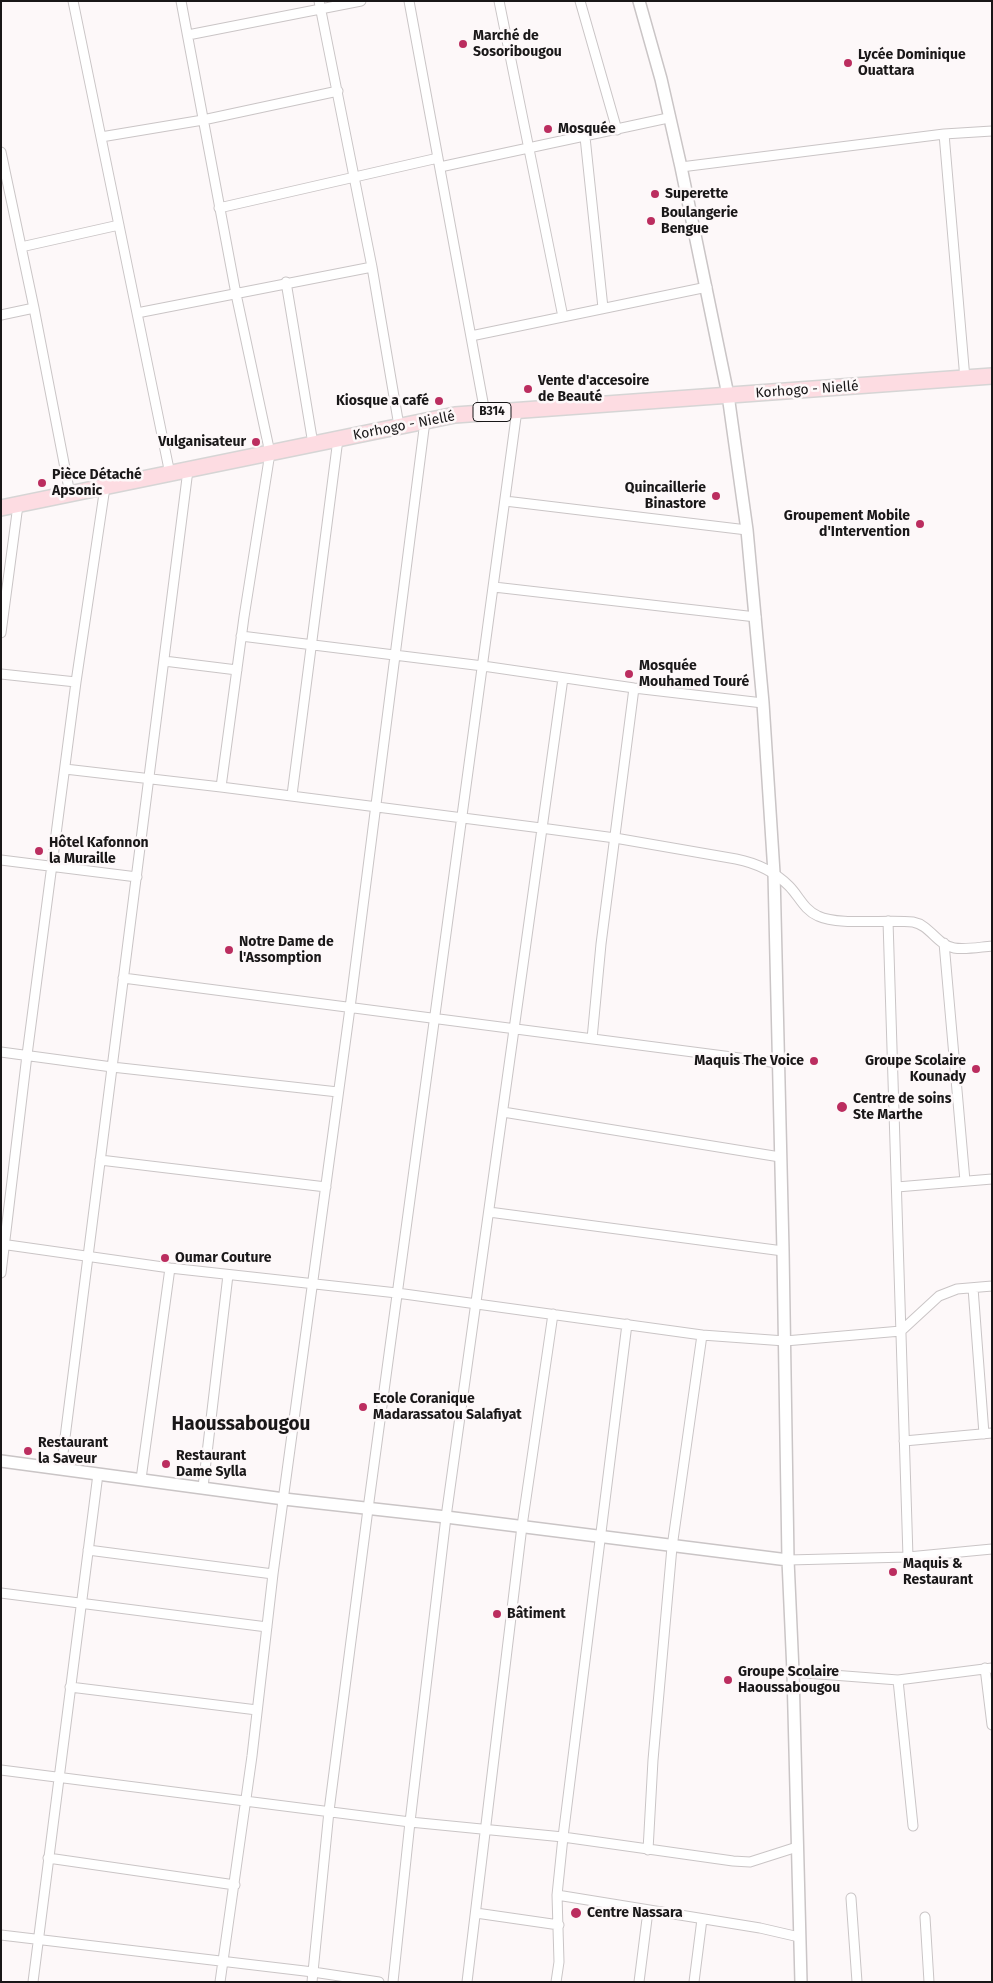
<!DOCTYPE html>
<html>
<head>
<meta charset="utf-8">
<style>
	body { margin:0 }
	#map { position:relative; width:993px; height:1983px; overflow:hidden; background:#fdf8f9; font-family:"Fira Sans",sans-serif }
	canvas { display:block }
	.frame { position:absolute; inset:0; border:2px solid #191718; pointer-events:none }
</style>
</head>
<body>
<div id="map">
<canvas width="993" height="1983"></canvas>
<div class="frame"></div>
</div>
<script>
const g = document.querySelector('canvas').getContext('2d');
g.lineJoin = 'round';
function strokePath(path, color, width, dash) { g.strokeStyle = color; g.lineWidth = width; g.lineCap = dash ? 'butt' : 'round'; g.setLineDash(dash || []); g.stroke(path); }
function write(font, color, halo, rows, align = 'center') {
  g.font = font + ' "Fira Sans",sans-serif'; g.lineWidth = 5; g.setLineDash([]); g.textBaseline = 'middle'; g.strokeStyle = halo; g.fillStyle = color; for (const [text, x, y, turn = 0] of rows) {
    g.save(); g.translate(x, y); g.rotate((+turn || 0) * Math.PI / 180); g.textAlign = isNaN(turn) ? turn : align; if (halo) g.strokeText(text, 0, 0); g.fillText(text, 0, 0); g.restore();
  }
}
const minor = new Path2D(`
	M73 1 170 474
	M181 1 236 294 270 453 244 617 221 787
	M319 1 372 267 399 426
	M409 1 485 413
	M499 1 563 317
	M580 1 617 130
	M188 35 361 1
	M944 134 965 379
	M101 137 203 120 338 91
	M585 137 603 308
	M1 152 34 308 70 494
	M440 167 668 118
	M681 167 944 134 992 131
	M219 208 438 158
	M21 247 119 225
	M286 282 313 444
	M137 313 372 267
	M1 315 34 308
	M471 336 707 287
	M505 501 747 530
	M494 587 756 617
	M1 633 18 505
	M241 636 483 666 634 688 763 703
	M164 661 237 670
	M1 674 76 682
	M65 769 221 787 541 828 615 838 736 859C756 863 774 871 789 886 799 896 804 910 818 916 839 926 887 919 913 922 930 925 937 945 954 948 965 950 980 947 992 946
	M292 795 338 439
	M1 860 137 877
	M888 921 908 1557
	M944 943 965 1181
	M123 978 778 1063
	M592 1039 601 944 634 688
	M1 1052 112 1067 338 1092
	M503 1112 780 1157
	M100 1160 326 1187
	M897 1187 992 1179
	M489 1212 783 1251
	M1 1244 170 1268 397 1293 702 1335 785 1341 901 1331 939 1296 957 1289 992 1286
	M1 1273 27 1055 76 682 105 487
	M973 1288 984 1434
	M904 1441 992 1433
	M61 1469 188 470
	M141 1479 170 1268
	M203 1487 228 1275
	M88 1550 273 1574
	M788 1560 908 1557 992 1549
	M1 1593 267 1627
	M985 1668 992 1725
	M793 1672 898 1680 992 1668
	M898 1680 913 1826
	M70 1687 257 1710
	M1 1770 410 1822 563 1837 733 1861 750 1862 797 1847
	M648 1850 653 1760 672 1547 702 1335
	M48 1858 235 1885
	M557 1895 760 1928 799 1937
	M851 1898 857 1982
	M476 1913 559 1925
	M925 1917 929 1982
	M1 1935 313 1972 379 1982
	M33 1982 98 1474
	M220 1982 252 1756 273 1574 350 1008 425 421
	M312 1982 329 1811 368 1509 517 410
	M393 1982 410 1822 446 1517 563 678
	M467 1982 522 1526 553 1314
	M556 1982 559 1962 557 1895 563 1837 627 1324
	M639 1982 648 1911
	M694 1982 702 1919`);
const tertiary = new Path2D(`
	M639 1 661 79 681 167 728 395 747 530 763 703 774 873 783 1251 788 1560 793 1672 801 1982
	M1 1461 284 1499 446 1517 788 1560`);
const primary = new Path2D(`
	M1 508 455 415 992 376`);
const markers = [
	[463,44,5,"#bb2d5f"],
	[848,63,5,"#bb2d5f"],
	[548,129,5,"#bb2d5f"],
	[655,194,5,"#bb2d5f"],
	[651,221,5,"#bb2d5f"],
	[528,389,5,"#bb2d5f"],
	[439,401,5,"#bb2d5f"],
	[256,442,5,"#bb2d5f"],
	[42,483,5,"#bb2d5f"],
	[716,496,5,"#bb2d5f"],
	[920,524,5,"#bb2d5f"],
	[629,674,5,"#bb2d5f"],
	[39,851,5,"#bb2d5f"],
	[229,950,5,"#bb2d5f"],
	[814,1061,5,"#bb2d5f"],
	[976,1069,5,"#bb2d5f"],
	[842,1107,6,"#bb2d5f"],
	[165,1258,5,"#bb2d5f"],
	[363,1407,5,"#bb2d5f"],
	[28,1451,5,"#bb2d5f"],
	[166,1464,5,"#bb2d5f"],
	[893,1572,5,"#bb2d5f"],
	[497,1614,5,"#bb2d5f"],
	[728,1680,5,"#bb2d5f"],
	[576,1913,6,"#bb2d5f"]
];
const shields = [
	[492,412,38]
];
const shieldNames = [
	["B314",492,412]
];
const poiNames = [
	["Marché de",473,36],
	["Sosoribougou",473,52],
	["Lycée Dominique",858,55],
	["Ouattara",858,71],
	["Mosquée",558,129],
	["Superette",665,194],
	["Boulangerie",661,213],
	["Bengue",661,229],
	["Vente d'accesoire",538,381],
	["de Beauté",538,397],
	["Kiosque a café",429,401,"right"],
	["Vulganisateur",246,442,"right"],
	["Pièce Détaché",52,475],
	["Apsonic",52,491],
	["Quincaillerie",706,488,"right"],
	["Binastore",706,504,"right"],
	["Groupement Mobile",910,516,"right"],
	["d'Intervention",910,532,"right"],
	["Mosquée",639,666],
	["Mouhamed Touré",639,682],
	["Hôtel Kafonnon",49,843],
	["la Muraille",49,859],
	["Notre Dame de",239,942],
	["l'Assomption",239,958],
	["Maquis The Voice",804,1061,"right"],
	["Groupe Scolaire",966,1061,"right"],
	["Kounady",966,1077,"right"],
	["Centre de soins",853,1099],
	["Ste Marthe",853,1115],
	["Oumar Couture",175,1258],
	["Ecole Coranique",373,1399],
	["Madarassatou Salafiyat",373,1415],
	["Restaurant",38,1443],
	["la Saveur",38,1459],
	["Restaurant",176,1456],
	["Dame Sylla",176,1472],
	["Maquis &",903,1564],
	["Restaurant",903,1580],
	["Bâtiment",507,1614],
	["Groupe Scolaire",738,1672],
	["Haoussabougou",738,1688],
	["Centre Nassara",587,1913]
];
const streetNames = [
	["Korhogo - Niellé",807,390,-4],
	["Korhogo - Niellé",404,426,-11]
];
const districtNames = [
	["Haoussabougou",241,1425]
];
strokePath(minor, '#cac5c6', 11);
strokePath(tertiary, '#cac5c6', 14);
strokePath(primary, '#d6d5d5', 18);
strokePath(minor, '#fff', 9);
strokePath(tertiary, '#fff', 11);
strokePath(primary, '#fddce2', 15);
for (const [x, y, r, color] of markers) { const dot = new Path2D(); dot.arc(x, y, r, 0, 2 * Math.PI); g.fillStyle = color; g.fill(dot); strokePath(dot, '#fdf8f9', 2); }
for (const [x, y, w] of shields) { const box = new Path2D(); box.roundRect(x - w / 2, y - 9.5, w, 19, 4); g.fillStyle = '#fdf8f9'; g.fill(box); strokePath(box, '#191718', 1); }
write('bold 12px', '#191718', null, shieldNames);
write('bold 14px', '#191718', '#fdf8f9', poiNames, 'left');
write('14px', '#191718', '#fdf8f9', streetNames);
write('bold 19px', '#191718', '#fdf8f9', districtNames);
</script>
</body>
</html>
